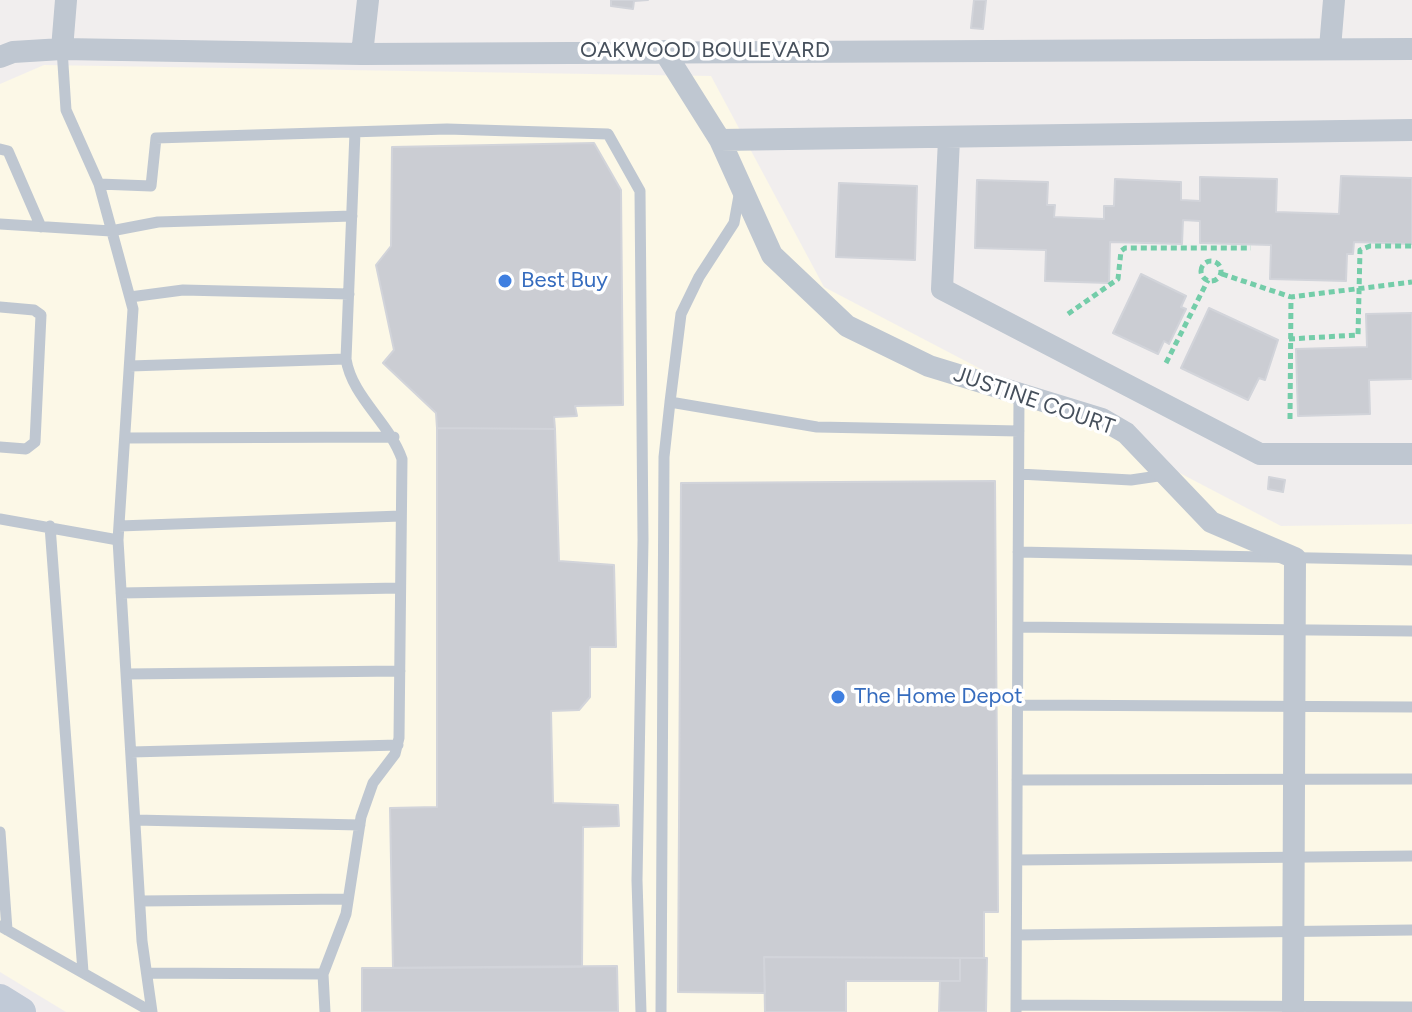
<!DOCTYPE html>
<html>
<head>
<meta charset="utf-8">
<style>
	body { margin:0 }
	canvas { display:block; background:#f1eeee }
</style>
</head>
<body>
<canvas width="1412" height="1012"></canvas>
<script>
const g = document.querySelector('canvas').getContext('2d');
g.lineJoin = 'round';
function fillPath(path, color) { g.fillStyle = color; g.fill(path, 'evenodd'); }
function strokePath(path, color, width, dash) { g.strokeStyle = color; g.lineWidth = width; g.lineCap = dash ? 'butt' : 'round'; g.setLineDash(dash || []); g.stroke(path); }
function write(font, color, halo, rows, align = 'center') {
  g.font = font + ' Figtree,sans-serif'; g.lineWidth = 7; g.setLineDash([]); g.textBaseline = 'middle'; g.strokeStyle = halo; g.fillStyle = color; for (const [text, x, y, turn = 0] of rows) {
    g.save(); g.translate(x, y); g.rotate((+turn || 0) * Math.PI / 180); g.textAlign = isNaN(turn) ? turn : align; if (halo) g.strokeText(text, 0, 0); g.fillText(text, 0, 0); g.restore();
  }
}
const commercial = new Path2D(`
	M44 65 711 76 824 287 1281 526 1412 524V1012H66L0 972V84Z`);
const building = new Path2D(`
	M611 0H648L634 1 633 9 611 6Z
	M974 0H986L983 29 971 28Z
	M594 143 621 190 623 405 575 406 577 416 554 417 555 429 437 428 436 413 383 363 394 350 376 265 391 246 392 147Z
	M1341 176 1412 178V244L1354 242 1353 254H1347L1346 281 1270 279 1271 245 1200 243V221L1183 220 1182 244 1110 242 1109 283 1045 281 1046 250 975 248 977 180 1048 182 1047 205H1055L1054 217 1104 219V206H1114L1115 179 1181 182V200L1200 201V177L1277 179 1276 212 1339 214Z
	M839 183 917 186 915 260 836 257Z
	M1141 274 1186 296 1181 307 1186 309 1169 344 1164 341 1158 354 1113 333Z
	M1209 308 1278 340 1265 380 1259 378 1248 400 1181 368Z
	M1412 313V379L1369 380 1370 414 1298 416 1296 349 1367 347 1366 314Z
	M437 428 555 429 559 561 614 565 616 647H590V697L579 710 551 711 553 803 618 805 619 826 583 827 582 967 393 968 390 808 437 807Z
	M1269 477 1285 480 1283 492 1268 489Z
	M995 481 998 912H984V958L764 957 765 993 678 992 681 483Z
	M764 957 960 958V981H846V1012H765Z
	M960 958H987L986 1012H939L940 981H960Z
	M617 966 618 1012H362V968Z`);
const path = new Path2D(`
	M1201 271a10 10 0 1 1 20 0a10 10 0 1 1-20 0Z
	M1222 274 1291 297
	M1068 314 1118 279 1121 251 1125 248H1251
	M1289 339 1358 335 1360 250 1370 246H1412
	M1166 363 1208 280
	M1290 419 1291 297 1412 282`);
const lane = new Path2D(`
	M0 149 8 151 41 227
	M99 184 151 186 156 138 447 129 608 134 640 191 643 540 637 880 641 1012
	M740 190 734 223 699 277 681 314 670 402 817 427 1019 431
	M0 224 111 231 158 222 352 216
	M130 297 183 290 349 294
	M0 307 34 310 41 315 35 442 26 449 0 447
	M130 366 346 359
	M125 438 394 437
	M1019 474 1131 480 1165 475
	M0 519 118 540 133 309 99 184 66 110 62 49
	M50 526 83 972
	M119 526 401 516
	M118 540 142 941 152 1012
	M1018 552 1412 560
	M121 593 400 588
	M1018 627 1412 631
	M126 674 400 671
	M1018 705 1412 707
	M131 752 398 745
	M1017 780 1412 779
	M135 820 360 825
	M0 832 7 930
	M1017 860 1412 856
	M140 901 348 899
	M0 926 152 1012
	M1017 935 1412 930
	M147 973 323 974
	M1016 1005 1412 1007
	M325 1012 323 974 346 914 361 817 373 783 395 754 399 738 402 459C389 422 352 397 346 359L355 132
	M661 1012 664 457 670 402
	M1016 1012 1019 395`);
const street = new Path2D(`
	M1330 48 1334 0
	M62 49 66 0
	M664 51 720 140 772 255 847 326 929 366 1102 419 1126 433 1211 522 1295 558 1293 1012
	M362 54 368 0
	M0 57 13 52 62 49 362 54 1412 49
	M949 139 942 289 1260 454H1412
	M720 140 1412 130`);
const secondary = new Path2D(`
	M0 999 21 1012`);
const markers = [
	[505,281,8,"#3f7fe0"],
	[838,697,8,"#3f7fe0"]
];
const streetNames = [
	["OAKWOOD BOULEVARD",705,51],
	["JUSTINE COURT",1034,401,19]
];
const shopNames = [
	["Best Buy",521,281],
	["The Home Depot",854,697]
];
fillPath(commercial, '#fcf8e7');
fillPath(building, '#cbcdd3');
strokePath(building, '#d2d4da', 2);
strokePath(path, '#74cda9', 5, [6, 4]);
strokePath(lane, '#bfc7d1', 11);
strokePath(street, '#bfc7d1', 22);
strokePath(secondary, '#c1cad7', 30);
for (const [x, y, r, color] of markers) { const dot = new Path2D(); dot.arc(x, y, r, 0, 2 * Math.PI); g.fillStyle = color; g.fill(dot); strokePath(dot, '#fff', 3); }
write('22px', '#46505c', '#fff', streetNames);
write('22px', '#366cbe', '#fff', shopNames, 'left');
</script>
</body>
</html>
